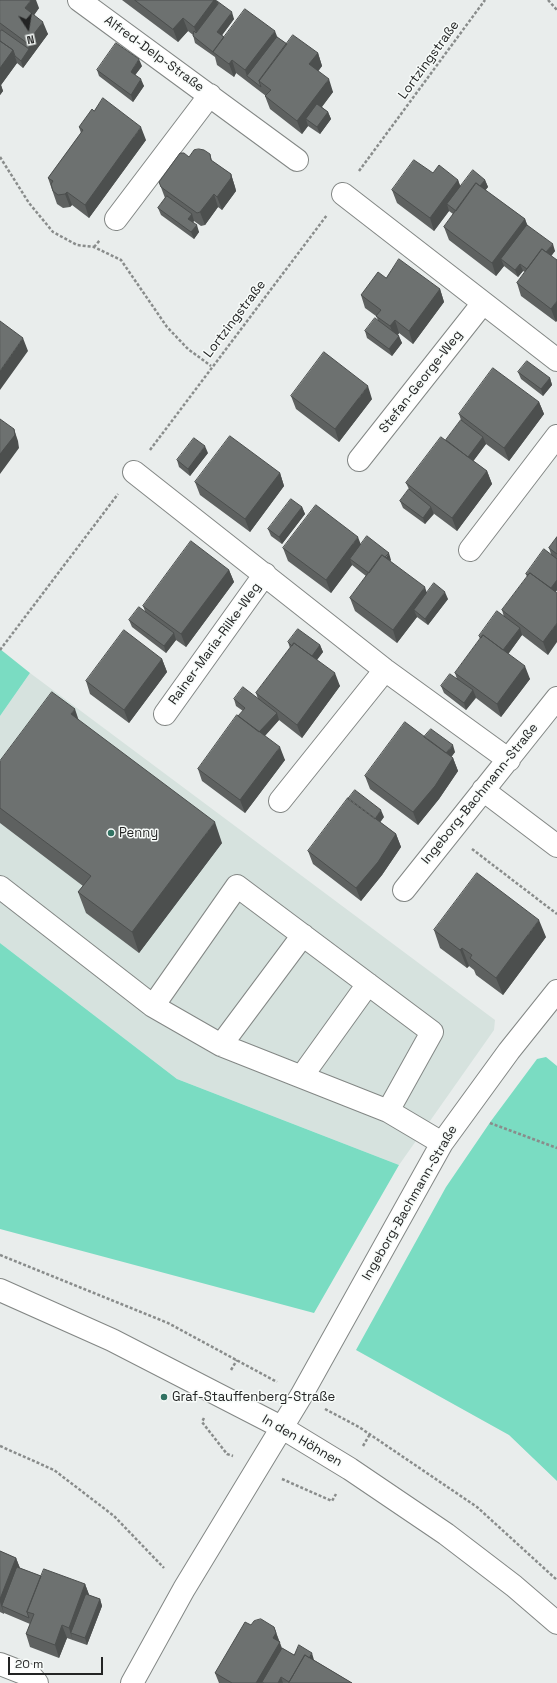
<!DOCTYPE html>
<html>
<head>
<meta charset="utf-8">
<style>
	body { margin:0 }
	#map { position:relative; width:557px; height:1683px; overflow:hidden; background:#e9edec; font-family:"Space Grotesk",sans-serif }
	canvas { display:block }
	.north { position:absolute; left:8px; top:8px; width:40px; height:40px; -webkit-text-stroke:3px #f7fbf9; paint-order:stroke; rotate:168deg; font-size:11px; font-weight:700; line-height:16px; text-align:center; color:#232424 }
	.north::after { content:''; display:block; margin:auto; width:14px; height:18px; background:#232424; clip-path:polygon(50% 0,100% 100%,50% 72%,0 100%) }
	.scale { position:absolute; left:8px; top:1657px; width:95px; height:18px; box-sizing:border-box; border:2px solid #232424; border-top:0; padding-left:5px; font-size:12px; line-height:14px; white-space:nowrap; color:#232424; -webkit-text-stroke:3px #f7fbf9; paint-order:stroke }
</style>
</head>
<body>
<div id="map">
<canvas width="557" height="1683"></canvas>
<div class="north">N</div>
<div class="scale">20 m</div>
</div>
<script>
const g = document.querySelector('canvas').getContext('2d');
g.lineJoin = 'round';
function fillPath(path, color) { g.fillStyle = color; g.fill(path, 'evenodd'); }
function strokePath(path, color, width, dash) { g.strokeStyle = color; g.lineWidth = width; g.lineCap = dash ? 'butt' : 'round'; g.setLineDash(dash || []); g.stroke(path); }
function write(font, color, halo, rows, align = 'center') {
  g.font = font + ' "Space Grotesk",sans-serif'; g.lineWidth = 3; g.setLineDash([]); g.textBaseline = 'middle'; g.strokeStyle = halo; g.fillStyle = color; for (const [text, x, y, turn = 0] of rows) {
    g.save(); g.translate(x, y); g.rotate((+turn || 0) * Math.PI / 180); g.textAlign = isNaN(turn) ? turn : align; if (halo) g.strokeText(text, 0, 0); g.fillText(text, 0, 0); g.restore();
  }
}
const built = new Path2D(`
	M30 673 495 1020 494 1030 399 1165 177 1079 0 943V716Z`);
const green = new Path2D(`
	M0 649 30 673 0 716Z
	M0 943 177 1079 399 1165 314 1313 0 1229Z
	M546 1057 557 1066V1481L509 1435 356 1350 446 1187 491 1121 537 1059Z`);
const path = new Path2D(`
	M548 0 557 10
	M0 157 29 203 53 232 77 245 94 247 121 260 167 327 188 349 211 366
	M359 171 485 0
	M94 247 100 240
	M150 450 327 215
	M0 650 118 494
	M472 849 557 914
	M490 1123 557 1148
	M0 1255 168 1323 277 1382
	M231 1370 237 1360
	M325 1409 359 1427 477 1507 557 1580
	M204 1418 202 1422 227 1454 233 1456
	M0 1446 54 1470 114 1516 164 1568
	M363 1446 370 1434
	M282 1479 332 1501 336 1494`);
const minor = new Path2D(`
	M79 0 297 160
	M343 194 557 360
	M116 219 210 95
	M359 460 483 303
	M134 472 385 670 509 760
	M470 550 557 436
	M165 714 265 574
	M483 790 557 846
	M280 801 385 670
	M0 887 153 1006 221 1045 388 1111 442 1143
	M404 890 557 698
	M153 1006 237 886 432 1032 388 1111
	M221 1045 303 935
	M302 1076 368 984
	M0 1290 112 1340 281 1427 350 1469 446 1534 514 1586 557 1623
	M0 1664 31 1676 37 1683
	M132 1683 184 1589 301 1396 442 1143 509 1051 557 991`);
const wall = new Path2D(`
	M0 0 39 8 34 15 48 34 23 68 17 63 1 85 3 91 0 95Z
	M122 0H216L217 1 234 19 222 35 224 37H277L287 44 318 53 322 66 318 71 333 92 322 107 328 112 331 119 320 134 308 126 302 134 270 109 265 96H266L236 73 234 77 217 65 215 57 195 43 193 35 188 31 178 42Z
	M142 66 135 75 144 86 133 102 99 76 97 70Z
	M79 127 146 140 89 218 72 205 70 207 63 208 57 204 48 178 81 133Z
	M210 154 212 161 231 174 235 187 236 191 222 210 218 207 205 225 201 226 194 221 193 222 199 232 194 239 161 215 158 208 165 198 159 182 189 157Z
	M433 173 458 180 460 186 485 180 488 187 485 190 525 219 527 225 555 251 551 256 556 322 521 296 517 283 525 272 523 271 518 277 504 266 496 276 449 240 444 227 453 214 449 211 434 231 397 203 392 190Z
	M386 278 440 289 444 302 413 344 399 333 398 335 402 343 392 356 367 338 365 331 378 320 376 316 365 308 361 295Z
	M518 372 550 378 552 385 543 396 521 379Z
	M291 396 372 399 339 442 296 409Z
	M539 402 544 414 509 461 486 444 473 461 487 471 492 484 457 531 433 513 425 524 403 508 400 501 409 489 406 483 446 440 461 420 459 414Z
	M208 453 190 476 179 467 177 460Z
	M280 473 284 486 250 532 200 495 195 482Z
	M302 507 305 514 282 544 271 536 268 529Z
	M557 537V590L556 592 548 655 522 635 508 654 530 679 501 717 476 698 466 710 444 693 441 686 457 679 455 673 480 639 479 636 504 617 502 610 527 577 526 574 551 554 549 548Z
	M361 544 391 560 390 561 427 593 448 599 428 625 417 617 397 643 355 611 350 598 366 576 352 565 331 593 288 561 283 548Z
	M229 570 234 582 186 647 176 640 166 653 132 627 129 620 145 611 143 606Z
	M288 642 320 645 323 652 317 660 340 686 302 738 279 720 265 736 285 760 245 813 202 781 198 769 243 711 236 706 234 699H258L256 693 290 648Z
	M162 659 167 672 129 723 90 694 86 681Z
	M424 737 455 752 451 757 453 758 458 771 439 799 418 825 370 789 365 776Z
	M0 761 222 843 139 953 86 913 78 892 83 886 0 823Z
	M384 817 380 822 396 834 401 847 382 875 361 901 313 864 308 851Z
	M434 930 546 937 503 995 476 975 474 970 469 966 467 968 440 948Z
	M0 1551 16 1558 20 1568 41 1576 85 1584 89 1595 100 1599 102 1606 87 1645 67 1638 59 1658 30 1647 26 1634 30 1624 4 1613V1614L0 1612Z
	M251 1625 274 1627 282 1648 294 1655 314 1660 352 1683H219L215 1673Z`);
const shadedWall = new Path2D(`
	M31 0H36L39 8 30 21 25 8Z
	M214 0H216L220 11 199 40 194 27Z
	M232 12 234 19 220 38 217 32Z
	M183 18 188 31 178 42 173 29Z
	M43 22 48 34 23 68 21 61 29 49 27 43Z
	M275 31 280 44 247 76 245 70Z
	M13 50 17 63 1 85 3 91 0 95V68Z
	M318 53 322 66 314 77 309 64Z
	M139 59 142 66 133 78 131 72Z
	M232 60 236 73 234 77 229 64Z
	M141 79 144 86 133 102 131 95Z
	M329 79 333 92 310 122 306 119 308 126 302 134 297 121Z
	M328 112 331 119 320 134 317 127Z
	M141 127 146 140 89 218 85 205Z
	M231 174 235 187 236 191 222 210 217 197Z
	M458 180 463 193 447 204 449 211 434 231 430 218Z
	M485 180 488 187 462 221 459 214Z
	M67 192 72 205 70 207 65 194Z
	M214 194 218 207 205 225 200 212Z
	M192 214 194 221 191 225 188 219Z
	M525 219 530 232 501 259 504 266 496 276 492 263Z
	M197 225 199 232 194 239 191 232Z
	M553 244 555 251 534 279 531 272Z
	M520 264 523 271 518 277 515 270Z
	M440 289 444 302 413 344 409 331Z
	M557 301V321L556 322 551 309Z
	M395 320 399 333 395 339 390 326Z
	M399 336 402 343 392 356 389 349Z
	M23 338 28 351 0 390V371Z
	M550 378 552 385 543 396 541 389Z
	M368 386 372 399 339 442 335 429Z
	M539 402 544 414 509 461 504 448Z
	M14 429 18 441 19 448 0 474V454Z
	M483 437 486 444 469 467 466 460Z
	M205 446 208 453 190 476 188 469Z
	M487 471 492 484 457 531 452 518Z
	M280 473 284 486 250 532 245 519Z
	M302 507 305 514 282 544 279 537Z
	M431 507 434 514 425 524 423 518Z
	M358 537 363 550 350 559 352 565 331 593 326 580Z
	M389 553 391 560 374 582 372 575Z
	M229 570 234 582 186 647 181 634Z
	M557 580V590L551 598 549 591Z
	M425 587 429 600 414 610 417 617 397 643 393 630Z
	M445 592 448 599 428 625 425 619Z
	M557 623V642L548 655 543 642Z
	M520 628 522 635 504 660 501 653Z
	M174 633 176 640 166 653 164 646Z
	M320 645 323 652 312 666 310 659Z
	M162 659 167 672 129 723 124 710Z
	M525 666 530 679 501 717 497 704Z
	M335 673 340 686 302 738 297 725Z
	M473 690 476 697 466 710 464 703Z
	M75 709 82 730 71 714Z
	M277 713 279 720 260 741 257 734Z
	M453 745 455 752 447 763 444 756Z
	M280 747 285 760 245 813 240 800Z
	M453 758 458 771 439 799 418 825 413 812Z
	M381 810 384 817 376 828 373 821Z
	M215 822 222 843 139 953 132 932Z
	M396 834 401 847 382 875 361 901 356 888Z
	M539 920 546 937 503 995 496 978Z
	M462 948 469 966 467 968 460 950Z
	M16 1558 21 1571 2 1606 4 1614 0 1602V1599Z
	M85 1584 90 1597 71 1633 73 1641 69 1628Z
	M100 1599 102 1606 87 1645 85 1638Z
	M62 1625 67 1638 59 1658 55 1645Z
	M274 1627 284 1655 262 1682V1683H256L273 1638Z
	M312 1653 314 1660 301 1683H294Z
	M281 1677 283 1683H278Z`);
const building = new Path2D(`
	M0 0H31L25 8 43 22 27 43 0 23Z
	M135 0H214L194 27 183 18 173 29Z
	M217 1 232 12 217 32 224 37 213 52 193 36 194 31 196 33 218 4Z
	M245 9 275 31 245 70 232 60 229 64 213 52Z
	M2 30 29 49 21 61 15 56 13 50 0 41V32Z
	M293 35 318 53 309 64 329 79 297 121 265 96 271 90 259 81Z
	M277 37 287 44 259 81 261 87 247 76Z
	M0 41 13 50 0 68Z
	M116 43 139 59 131 72 141 79 131 95 97 70Z
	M103 98 141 127 85 205 67 192 65 194 58 195 53 191 51 184 53 181 48 178 83 130 79 127 92 109 94 111Z
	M317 104 328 112 317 127 306 119Z
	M199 149 204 150 210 154 211 160 231 174V178L217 197 214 194 200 212 197 213 161 187 159 182 180 153H184L189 157 194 150Z
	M414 160 433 173 439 165 458 180 430 218 392 190Z
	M473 170 485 180 480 186 476 183 456 211 447 204Z
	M476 183 525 219 492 263 444 227Z
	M167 196 192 214 188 219 197 225 191 232 158 208Z
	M527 225 553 244 546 252 542 249 527 269 520 264 515 270 501 259Z
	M542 249 557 260V301L551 309 517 283Z
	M399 259 440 289 409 331 395 320 390 326 376 316 381 310 361 295 378 272 386 278Z
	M375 318 399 336 389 349 365 331Z
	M0 321 23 338 0 371Z
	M324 352 368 386 335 429 291 396Z
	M527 361 550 378 541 389 518 372Z
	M493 368 539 402 504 448 459 414Z
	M0 419 14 429 15 435 0 454Z
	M461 420 483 437 468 457 446 440Z
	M230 436 280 473 245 519 195 482Z
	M441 437 487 471 452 518 406 483Z
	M194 438 205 446 188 469 177 460Z
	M409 489 431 507 423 518 400 501Z
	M291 499 302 507 279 537 268 529Z
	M316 505 358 537 326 580 283 548Z
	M367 536 389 553 385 557 382 555 369 573 350 559Z
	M557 537V554L549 548Z
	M191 541 229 570 181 634 143 606Z
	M544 549 557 559V580L551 588 530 573 528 575 526 574Z
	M382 555 425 587 393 630 350 598Z
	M530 573 557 593V623L543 642 502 610Z
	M434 583 445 592 425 619 414 610Z
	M139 607 174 633 164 646 129 620Z
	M497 611 520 628 503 650 483 635 481 638 479 636Z
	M298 629 320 645 312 656 294 643 292 646 288 642Z
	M124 630 162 659 124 710 86 681Z
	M483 635 525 666 497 704 455 673Z
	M294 643 335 673 297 725 256 693Z
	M450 674 473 690 464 703 441 686Z
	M243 687 277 713 259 732 238 716 245 708 234 699Z
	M52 692 75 709 71 714 215 822 132 932 78 892 91 876 0 808V761Z
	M237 715 280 747 240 800 198 769Z
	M405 722 453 758 435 786 413 812 365 776Z
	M431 729 453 745 446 753 424 737Z
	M355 790 381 810 375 819 348 799Z
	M348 798 396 834 378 862 356 888 308 851Z
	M477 873 539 920 496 978 470 958 472 955 462 948 460 950 434 930Z
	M0 1551 16 1558 0 1599Z
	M17 1567 41 1576 27 1612 29 1618 2 1606Z
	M44 1569 85 1584 69 1628 62 1625 55 1645 26 1634 34 1614 27 1612Z
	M86 1594 100 1599 85 1638 71 1633Z
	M261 1619 274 1627 276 1633 273 1638 280 1642 256 1683H232L215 1673 245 1622 251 1625 254 1621Z
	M299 1645 312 1653 309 1658 305 1655 289 1682 281 1677 278 1683H264L262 1682 282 1648 294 1655Z
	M305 1655 352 1683H289Z`);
const markers = [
	[111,833,4,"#317262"],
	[164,1397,4,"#317262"]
];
const streetNames = [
	["Alfred-Delp-Straße",154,54,36],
	["Lortzingstraße",429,60,-54],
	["Lortzingstraße",235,319,-53],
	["Stefan-George-Weg",421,382,-52],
	["Rainer-Maria-Rilke-Weg",215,644,-54],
	["Ingeborg-Bachmann-Straße",480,794,-51],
	["Ingeborg-Bachmann-Straße",410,1203,-60],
	["In den Höhnen",302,1441,30]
];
const poiNames = [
	["Penny",119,833],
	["Graf-Stauffenberg-Straße",172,1397]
];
fillPath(built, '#d6e2de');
fillPath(green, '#7adcc2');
strokePath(minor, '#838785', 24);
strokePath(path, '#898c8b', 2.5, [3, 2]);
strokePath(minor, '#fff', 22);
fillPath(wall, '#5e6160');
fillPath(shadedWall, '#4c4f4e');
fillPath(building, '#6d7170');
strokePath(building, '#4c4f4e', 1);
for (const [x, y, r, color] of markers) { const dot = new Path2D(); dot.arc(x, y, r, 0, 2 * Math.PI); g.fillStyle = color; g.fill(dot); strokePath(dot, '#f7fbf9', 1.5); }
write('13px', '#232424', '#f7fbf9', streetNames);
write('13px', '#232424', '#f7fbf9', poiNames, 'left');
</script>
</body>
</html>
